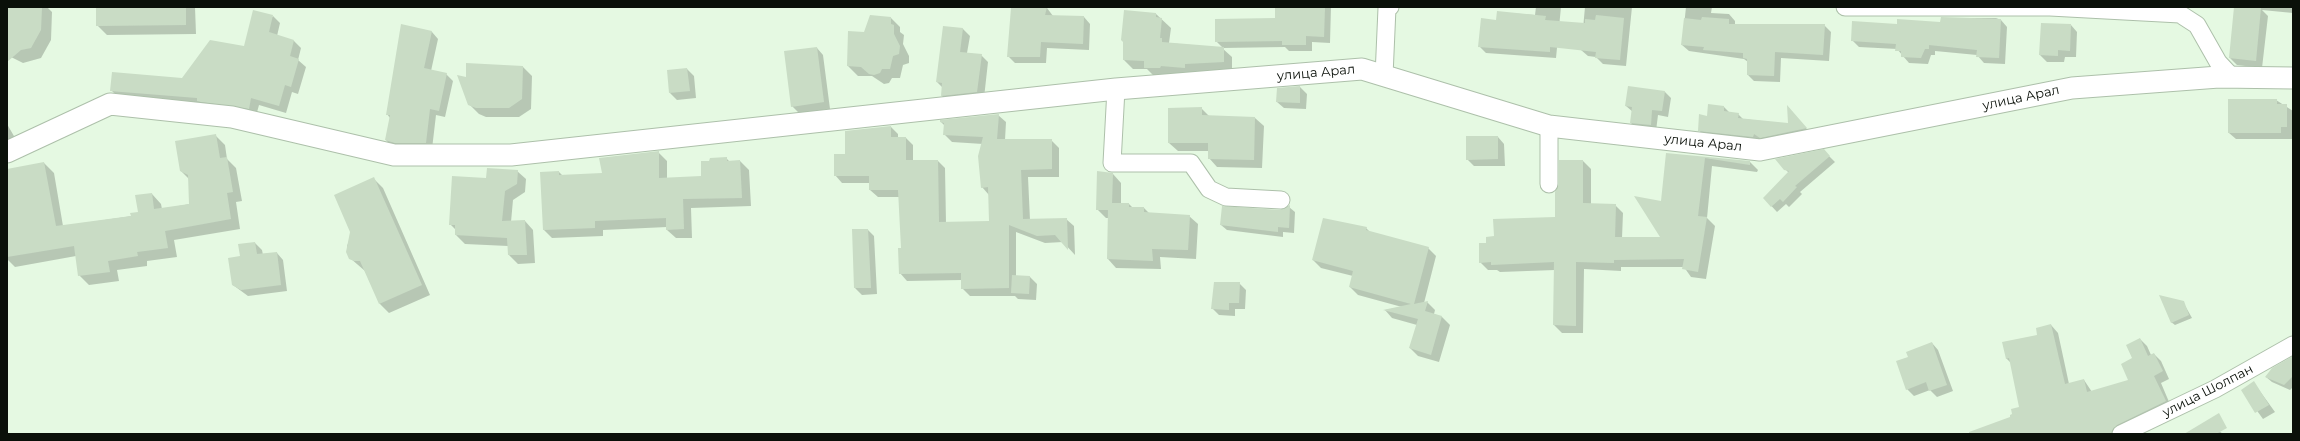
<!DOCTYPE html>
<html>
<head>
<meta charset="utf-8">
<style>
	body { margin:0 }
	#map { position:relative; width:2300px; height:441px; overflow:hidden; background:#e5f9e2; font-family:Montserrat,sans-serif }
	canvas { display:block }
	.frame { position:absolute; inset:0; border:8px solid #0a1009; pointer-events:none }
</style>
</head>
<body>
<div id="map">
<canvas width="2300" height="441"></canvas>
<div class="frame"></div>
</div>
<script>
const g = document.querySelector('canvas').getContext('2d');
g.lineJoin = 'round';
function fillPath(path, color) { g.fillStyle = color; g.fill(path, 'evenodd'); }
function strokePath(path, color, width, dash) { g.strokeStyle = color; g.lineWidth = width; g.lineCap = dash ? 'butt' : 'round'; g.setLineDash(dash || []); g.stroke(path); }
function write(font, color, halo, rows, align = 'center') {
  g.font = font + ' Montserrat,sans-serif'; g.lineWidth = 3; g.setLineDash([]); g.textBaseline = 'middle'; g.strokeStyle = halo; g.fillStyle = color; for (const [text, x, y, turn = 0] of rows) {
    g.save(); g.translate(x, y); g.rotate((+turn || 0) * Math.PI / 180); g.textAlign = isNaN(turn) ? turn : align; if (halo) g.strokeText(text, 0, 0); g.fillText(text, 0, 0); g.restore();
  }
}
const shadow = new Path2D(`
	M7 7H47L52 12 51 40 41 58 23 63 7 55Z
	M97 7H195L196 34 107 35 97 25Z
	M1023 7 1047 8 1053 16 1084 17 1090 24 1089 50 1047 48 1046 63H1015L1008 56Z
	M1276 7H1331L1330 43 1312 42V51H1289L1285 47 1222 48 1232 57V71L1193 76 1170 74 1168 77 1154 76 1147 69H1133L1124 60 1156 14 1171 28 1169 43 1223 48 1216 41 1276 19Z
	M1536 7H1561L1556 58 1486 53 1480 47 1497 21V12L1535 15Z
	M1585 7H1632L1626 66 1603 64 1596 57 1588 56 1581 50Z
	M1686 7H1712L1711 13 1729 14 1735 21V25H1824L1831 32 1829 61 1781 58 1780 82 1754 81 1748 75V62L1744 59 1689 51 1682 45Z
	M2235 7 2259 9 2257 7H2293V13L2262 10 2268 16 2262 68 2237 65 2230 58Z
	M273 16 280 23 277 36 294 41 301 48 298 60 306 67 298 94 292 92 286 113 259 105 256 116 119 98 111 90 183 79 245 47Z
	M891 18 900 27V32L904 35 903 44 909 56V63L903 65 900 78H892L889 83 884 84 872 76H858L848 66 849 32 864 33Z
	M1942 18H1996L2001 20 2007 27 2005 64 1984 63 1977 55 1935 51V55H1931L1928 64 1909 63 1897 49 1859 47 1852 40 1898 25 1941 23Z
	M402 25 432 32 438 39 431 71 446 74 453 81 445 117 436 115 432 149 392 147 386 140 390 118 387 114Z
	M2071 25 2077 32 2076 57H2065L2064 62H2047L2040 55Z
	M944 27 963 29 970 36 967 53 981 55 988 62 984 98 949 102 942 96 943 88 937 82Z
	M817 48 823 55 830 109 799 113 792 106Z
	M523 67 532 76 531 109 519 117H486L479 114 469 104 467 79Z
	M687 69 694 76 696 98 677 100 670 93 668 71Z
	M1300 87 1307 94 1306 109 1284 108 1277 102Z
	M1629 87 1665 92 1671 98 1668 117 1658 115 1656 131 1637 129 1631 123 1633 112 1626 106Z
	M2276 100 2293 111V139H2236L2229 133Z
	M1724 107 1730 113 1738 114 1743 119 1789 124 1788 107 1812 135 1766 144 1760 139 1759 143 1705 137 1699 130 1707 117Z
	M1201 108 1209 116 1255 118 1264 126 1262 168 1217 167 1209 158V151H1178L1169 143Z
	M998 115 1006 122 1005 140H1051L1059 148V177H1028L1030 220 1066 219 1074 226 1075 255 1063 242 1045 243 1016 232V276L1030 277 1037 284 1036 300 1018 299 1015 296H970L962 288V280L907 281 900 273 902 249 899 197H878L870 190V183H842L835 175 846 155 891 127 898 134V138H906L913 145V161H938L945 168 946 223 990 222 989 195 982 187 983 144 952 142 944 134 945 126 941 122Z
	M7 124 18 143 7 148Z
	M215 135 225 145 227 159 236 168 242 201 236 202 240 229 174 240 177 257 147 261V266L117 270 119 281 89 285 79 275 76 256 15 267 7 259V170L44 163 54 173 63 226 132 216 139 213 152 194 161 204 162 209 190 204 189 179 181 171Z
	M1498 137 1504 144 1505 166H1474L1467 159Z
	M1824 151 1835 162 1800 192 1802 194 1789 207 1786 204 1777 212 1764 198 1789 173 1785 169Z
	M658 152 667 161V179L702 177 710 162 726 158 730 162 740 161 749 170 751 206 691 208 692 238H676L667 230V227L603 230V236L552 238 544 230 559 172 563 176 603 174Z
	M1667 154 1750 162 1758 170 1757 172 1712 166 1707 218 1715 226 1706 279 1691 277 1684 267H1621V271L1584 269 1583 333H1562L1554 325 1555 270 1500 272 1497 270H1488L1480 262 1495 237 1556 218 1560 184V161H1583L1591 169V205H1615L1623 213 1622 238H1662V202Z
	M517 171 526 179 525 192 513 200 511 222 525 221 533 230 535 263 518 264 509 255 508 246 465 244 456 235V230L450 224 487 179Z
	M1113 174 1121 183V204H1129L1133 208H1144L1149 213 1189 216 1198 224 1196 259 1160 257 1161 269 1116 268 1108 259 1109 218H1106L1097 209Z
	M373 178 383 188 430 295 389 313 380 304 365 271 350 258 347 246Z
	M1289 207 1295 212 1294 233 1283 232V237L1227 230 1221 225 1281 211Z
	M1366 228 1370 232 1428 248 1436 256 1424 303 1427 302 1435 310 1434 314 1442 317 1450 325 1439 362 1418 356 1410 348 1417 325 1392 318 1385 310 1402 307 1358 295 1350 287 1353 276 1321 268 1313 260Z
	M853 230H868L874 236 877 294 862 295 855 288Z
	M255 243 262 250 263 255 277 253 283 260 287 291 248 296 233 285 241 257Z
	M1239 283 1246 290 1245 309H1235V316L1219 315 1212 308Z
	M2183 302 2192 318 2175 325 2171 322Z
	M2051 325 2058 333 2069 384 2084 380 2092 392 2130 381 2133 359 2140 339 2147 346 2151 355 2154 354 2161 361 2169 379 2161 383 2172 409 2124 432 2113 429 2100 434H1985L2011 418 2020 407 2011 363 2006 358Z
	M1932 343 1938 350 1953 391 1937 397 1930 390 1914 396 1907 389 1909 358Z
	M2293 358V387L2290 390 2272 382 2266 377Z
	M2254 383 2275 412 2263 419 2242 390Z
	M2218 430 2223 434H2214Z`);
const building = new Path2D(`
	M7 7H42L41 30 31 48 21 50 7 62Z
	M96 7H186V25L96 26Z
	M1022 7H1047L1045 15 1084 16 1083 44 1041 42 1040 57H1007L1011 8Z
	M1275 7H1325L1324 37 1306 36V45H1282V41L1215 42V19L1275 18Z
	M2234 7 2261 8 2256 61 2229 58Z
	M253 10 273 15 269 32 294 40 290 56 299 59 291 87 285 85 279 106 251 98 249 109 201 102 197 101V98L110 91 112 72 182 78 210 40 244 46Z
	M1124 10 1156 13V17L1162 18 1160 38H1162V42L1224 47V62L1185 64V68L1161 66 1160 68H1144V61L1123 60V42L1121 40Z
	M1497 11 1546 16 1545 20 1585 23V19L1595 20 1596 15 1624 18 1620 60 1595 58 1596 52 1550 47V52L1478 47 1481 18 1496 20Z
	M870 15 891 17V24L894 25V34L900 46 899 54 893 56 890 69H882L880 73 874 75 869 74 861 67 847 66 848 31 864 32Z
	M1702 17 1729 19V24H1825L1823 55 1775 52 1774 76 1747 75V59L1743 58V53L1703 50 1704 47 1681 45 1684 18 1701 20Z
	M1941 17 2001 19 1999 58 1976 57 1977 50 1929 45V49H1925L1921 58 1901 57V51H1895L1896 44 1851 41 1852 21 1897 24V19L1940 22Z
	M2041 23 2071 24 2070 51 2058 50V56L2039 55Z
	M401 24 432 31 424 68 447 73 439 111 430 109 426 143H395L385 140 390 115H386Z
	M943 26 963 28 960 52 982 54 977 92 941 96 942 83 936 82Z
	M817 47 824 102 791 107 784 51Z
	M466 63 523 66 522 99 509 108H476L468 105 457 75 466 77Z
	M687 68 690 91 669 93 667 70Z
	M1300 86V103L1276 102 1277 88Z
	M1628 86 1665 91 1662 111 1652 110 1651 125 1630 123 1632 107 1625 106Z
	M2228 99H2277V104H2287V127H2281V133H2228Z
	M1708 104 1724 106V111L1739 113 1738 118 1788 123 1787 105 1807 128 1760 138 1754 134 1753 137 1698 131 1699 114 1707 116Z
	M1202 107V115L1255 117 1254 160 1208 159V143H1168V108Z
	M999 114 997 139H1052V169L1021 170 1023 219 1067 218 1068 250 1055 235 1037 236 1009 225V288L961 289V273L899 274 898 248H901L898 190H869V176H834V154H845V131L891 126V137H906V160H938L939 222 989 221 988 187 981 188 978 156 983 137 943 135 944 123 940 122V120Z
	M216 134 220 158 227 157 233 192 227 193 231 219 165 231 168 248 137 252 138 256 108 261 110 272 78 276 74 246 7 257V169L44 162 56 226 131 216 130 213 138 212 135 195 152 193 154 209 189 204 188 175 180 171 175 141Z
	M1466 136H1498V159L1466 160Z
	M1824 149 1830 156 1795 186 1797 187 1783 202 1780 199 1771 207 1763 198 1789 171 1784 170 1775 159Z
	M659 151V178L701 176V161H709L710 158 727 157V161L740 160 742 198 683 199 684 229 666 230V218L595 221V228L543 230 540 172 559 171V175L602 173 599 158Z
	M1666 153 1750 161V165L1705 158 1698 216 1707 217 1698 272 1682 269 1684 259 1614 260V263L1576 262V326L1553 325 1554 262 1491 265V262L1479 263V243H1486V237L1494 236 1493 219 1555 217V192L1559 184V160H1583V203L1616 204 1615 237H1660L1634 196 1661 201Z
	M487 168 518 170 517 184 505 191 502 221 525 220 527 255H508L507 238 455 235V225H449L452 176 486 178Z
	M1097 171 1113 173 1112 203H1129V207H1144V212L1190 215 1188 250 1152 249 1153 261 1107 259 1108 210H1096Z
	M374 177 422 285 379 304 360 261H354L349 259 346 252 350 232 334 195Z
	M1290 205 1289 228 1278 227V232L1220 225 1222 206 1280 210Z
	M1323 218 1367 227 1366 230 1429 247 1414 304 1428 301 1425 311 1442 316 1431 355 1409 348 1418 319 1383 310 1411 304 1349 287 1353 271 1312 260Z
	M852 229H868L871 288H854Z
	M255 242 257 254 277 252 281 285 241 290 232 285 228 258 240 256 238 244Z
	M1012 275 1030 276 1029 294 1011 293Z
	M1214 282H1240L1239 303H1229V310L1211 309Z
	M2159 295 2184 301 2189 315 2171 323Z
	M2051 324 2065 384 2084 379 2087 392 2128 380 2121 364 2132 358 2126 345 2140 338 2148 356 2154 353 2163 371 2154 376 2166 401 2117 425 2111 434H1969V432L2010 417V415L2012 414 2011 409 2019 407 2009 358 2006 359 2002 342 2037 335 2036 328Z
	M1932 342 1947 385 1929 391 1926 382 1906 390 1896 361 1908 357 1906 352Z
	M2293 356V376L2284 385 2265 377 2272 368Z
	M2254 381 2269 405 2255 413 2241 390Z
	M2219 413 2227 428 2216 434H2184Z`);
const minor = new Path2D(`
	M1845 7H2050L2180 14 2197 25 2218 62 2233 78
	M1384 76 1387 8 1390 7
	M1116 89 1112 163H1191L1209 189 1226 197 1281 200
	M1549 184V126
	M2121 434 2215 389 2293 345`);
const tertiary = new Path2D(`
	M7 152 110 104 232 117 394 155H511L1116 89 1362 69 1549 126 1760 150 2072 88 2219 77 2293 78`);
const streetNames = [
	["улица Арал",1316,73,-5],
	["улица Арал",2021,98,-12],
	["улица Арал",1703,143,6],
	["улица Шолпан",2208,391,-27]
];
fillPath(shadow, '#0003');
fillPath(building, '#c9dcc5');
strokePath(minor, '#adc0aa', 19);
strokePath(tertiary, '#adc0aa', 23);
strokePath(minor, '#fff', 17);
strokePath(tertiary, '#fff', 21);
write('13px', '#0a1009', '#fff', streetNames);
</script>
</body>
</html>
